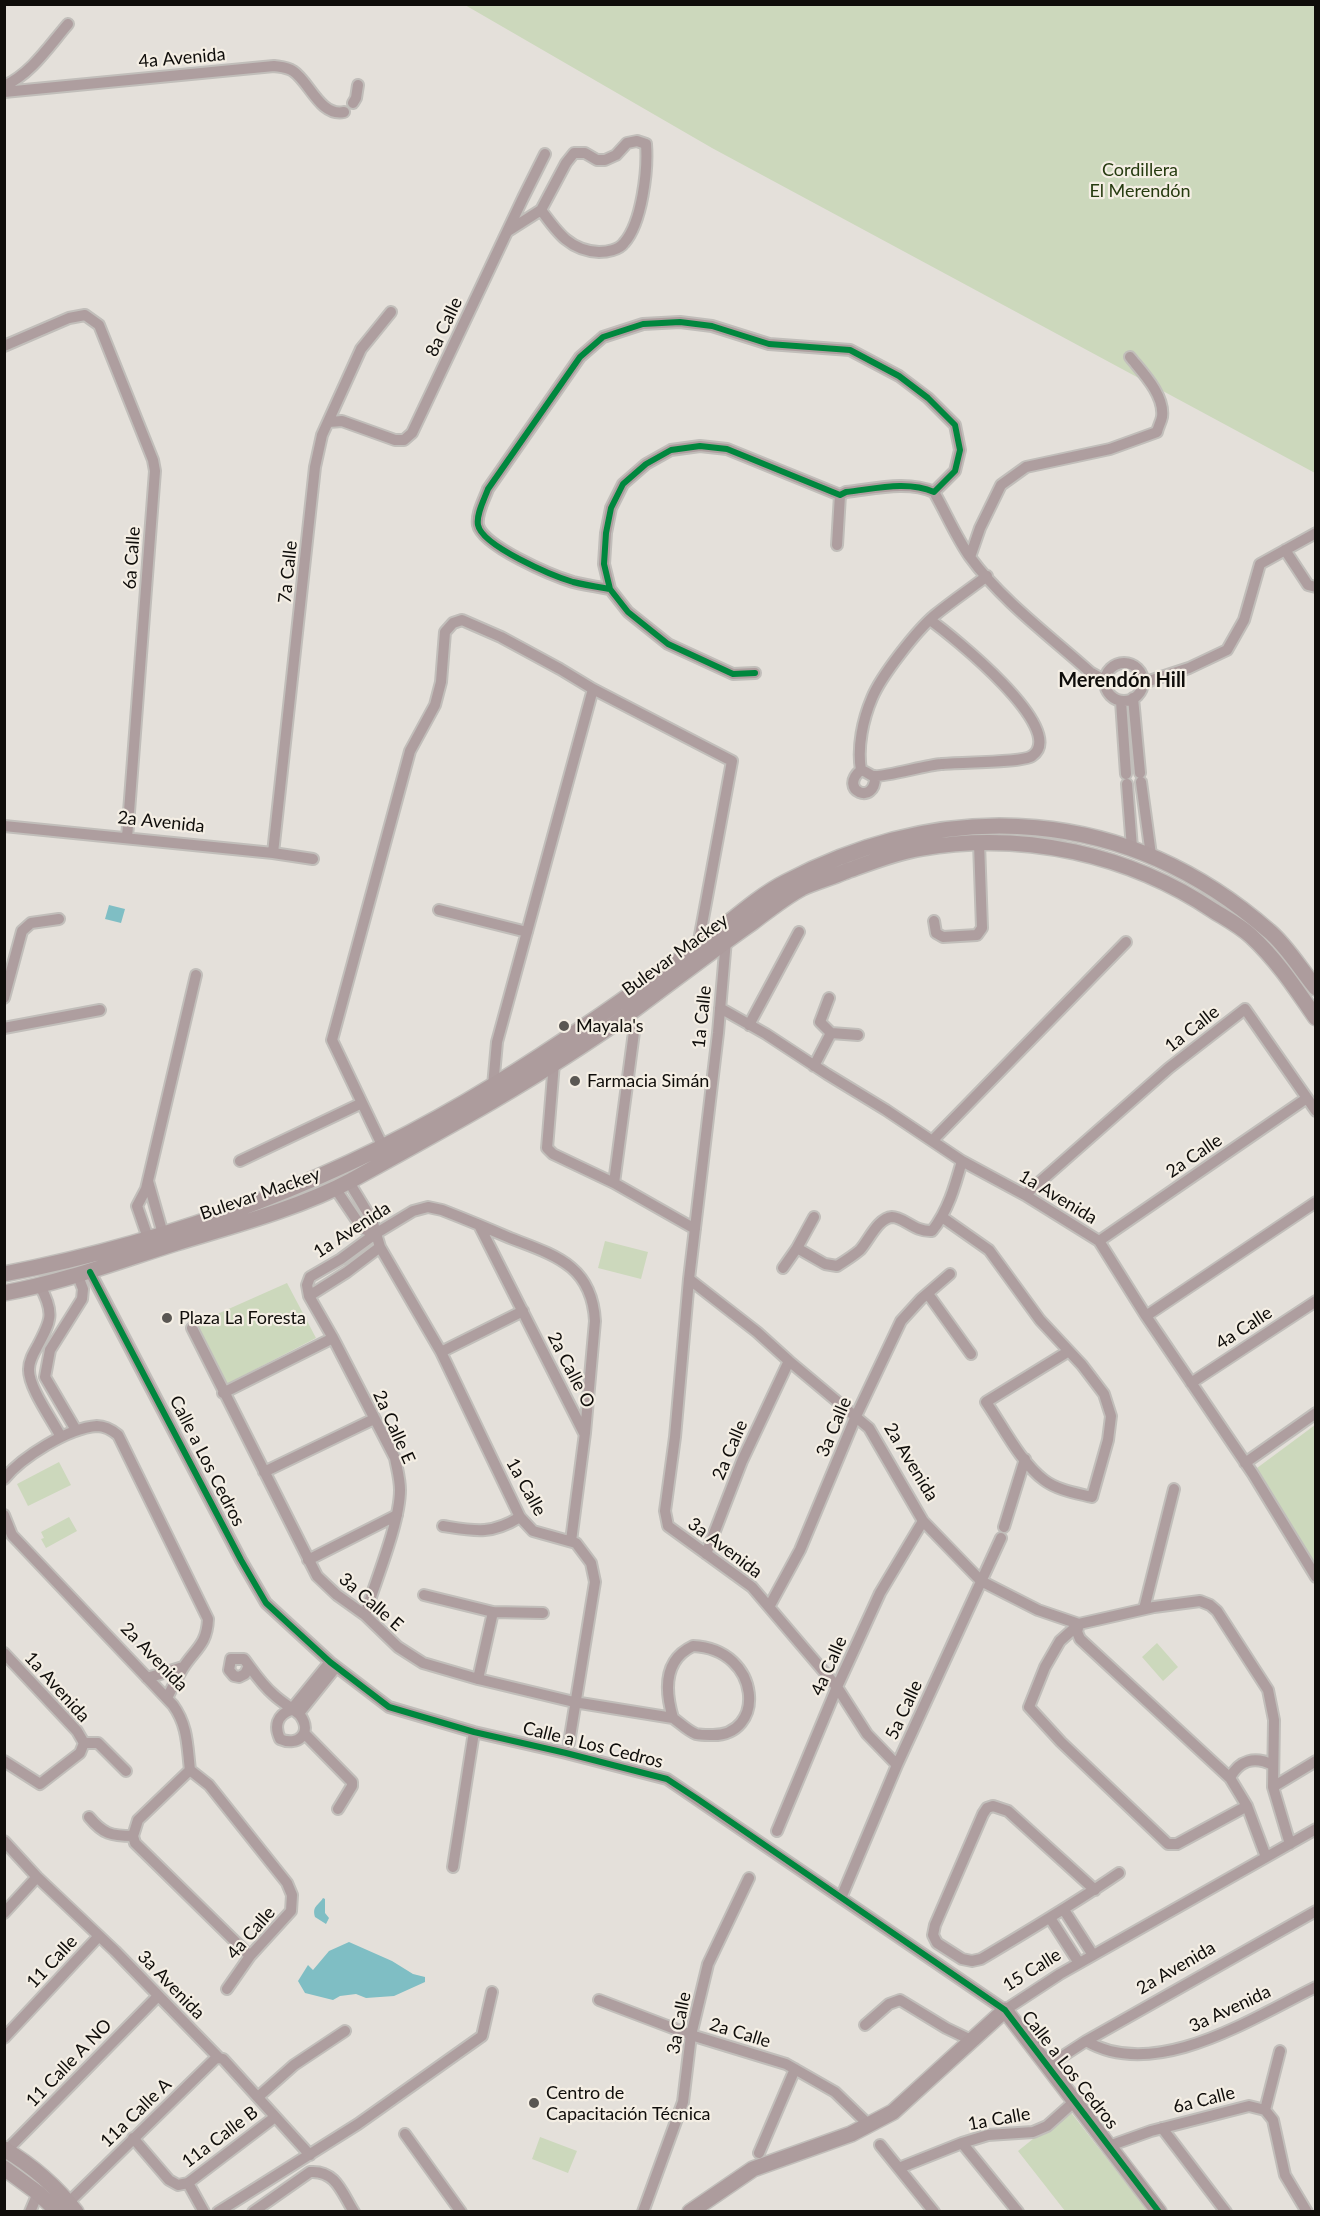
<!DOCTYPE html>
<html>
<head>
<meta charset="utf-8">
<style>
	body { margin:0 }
	#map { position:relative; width:1320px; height:2216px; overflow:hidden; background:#e4e0da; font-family:Lato,sans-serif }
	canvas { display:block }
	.frame { position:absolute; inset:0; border:6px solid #0f0d0a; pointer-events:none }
</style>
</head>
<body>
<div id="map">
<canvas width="1320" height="2216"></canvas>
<div class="frame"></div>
</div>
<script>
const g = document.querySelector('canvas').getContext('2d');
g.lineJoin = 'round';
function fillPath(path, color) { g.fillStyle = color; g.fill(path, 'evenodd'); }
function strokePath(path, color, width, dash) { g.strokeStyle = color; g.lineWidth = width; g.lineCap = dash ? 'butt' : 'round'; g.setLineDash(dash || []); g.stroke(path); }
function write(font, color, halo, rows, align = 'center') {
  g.font = font + ' Lato,sans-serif'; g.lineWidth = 4.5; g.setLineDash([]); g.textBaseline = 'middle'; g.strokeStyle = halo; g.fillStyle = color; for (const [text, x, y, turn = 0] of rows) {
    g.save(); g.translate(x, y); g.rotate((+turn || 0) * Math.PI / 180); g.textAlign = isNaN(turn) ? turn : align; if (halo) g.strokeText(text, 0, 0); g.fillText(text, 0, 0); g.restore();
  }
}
const green = new Path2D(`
	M465 5H1315V473L712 148Z
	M605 1241 648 1252 641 1279 598 1268Z
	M287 1283 316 1338 225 1385 197 1323Z
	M1315 1425V1565L1257 1468Z
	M59 1462 71 1485 28 1506 17 1484Z
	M69 1517 77 1531 46 1548 41 1539 44 1538 41 1532Z
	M1157 1643 1178 1667 1163 1681 1142 1657Z
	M1069 2110 1148 2211 1147 2212 1065 2211 1018 2151Z
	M540 2137 577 2151 568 2173 532 2159Z`);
const water = new Path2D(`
	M109 905 125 909 121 923 105 919Z
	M323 1898 325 1899V1913L329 1918 326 1924 315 1917C312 1906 318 1906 323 1898Z
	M349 1942 392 1961 413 1974 425 1977V1982L394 1996 366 1998 356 1994 340 1996 333 2000 305 1993 298 1981 308 1965 313 1970 329 1951Z`);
const street = new Path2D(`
	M4 86C31 74 49 46 68 24
	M4 92 274 66C280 67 287 67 293 71 309 81 320 117 344 112
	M353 103 356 98 358 85
	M637 141 646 144C648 170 642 223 624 243 619 250 607 252 599 252 570 251 557 232 541 210L566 163 574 153H585L597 160H605L616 155 627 143Z
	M508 231 541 210
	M4 346 69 318 85 315 99 325 153 460 155 471 127 838
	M329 422 342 421 395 440H404L412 433 523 198 545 154
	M934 492C946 513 956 537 970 557 1002 601 1050 636 1090 672L1106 681
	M837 545 840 495
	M1285 550 1308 585 1316 587
	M970 557 980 528 1001 485 1026 467 1110 449 1157 432C1158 427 1161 422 1162 417 1165 395 1142 372 1130 357
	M610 589C598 587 585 585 573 582 553 576 482 546 478 525 476 514 484 500 488 489L580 357 603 337 643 324 680 322 712 326 769 344 850 350 899 376 928 398 955 425 960 450 955 471 934 492C907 480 874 489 846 492L840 495 727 449 700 446 671 450 646 464 623 484 611 508 606 533 604 564 610 589 628 612 668 644 733 674 755 673
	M930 620C950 634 1070 730 1032 756 1022 763 958 762 941 764 927 765 881 778 873 776 870 775 865 771 861 770 857 747 863 719 872 698 881 676 917 630 935 615 952 601 970 589 987 576
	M1105 682a19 19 0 1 1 38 0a19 19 0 1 1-38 0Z
	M1143 683 1189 668 1227 650 1244 620 1260 564 1316 533
	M1133 698 1140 773
	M1121 701 1126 774
	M861 770C837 790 876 807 875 776
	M1141 782 1151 855
	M1127 784 1132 848
	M4 826 273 853 313 859
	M273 853 315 467 322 435 361 349 391 312
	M439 910 527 932
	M934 921 936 933 943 937 977 935 982 928 979 843
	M726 940 718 1033 689 1279 675 1437 665 1511 668 1526 752 1587 837 1687 867 1734 897 1765
	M4 998 22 931 31 923 59 919
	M829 998 820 1022 831 1033
	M720 1008 766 1034 827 1074 886 1110 962 1161 1025 1195 1099 1241 1146 1316 1253 1474 1316 1577
	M749 1025 799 932
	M4 1028 100 1010
	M554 1063 547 1148 553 1154 614 1183 695 1229
	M814 1066 831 1033 858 1035
	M493 1086 497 1042 593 689
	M933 1140 1126 942
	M383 1147 332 1040 410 751 435 705 441 682 445 632 453 623 462 620 501 637 560 669 593 689 732 761 698 946
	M240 1161 362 1103
	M148 1181 163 1234
	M349 1182 372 1220 380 1247 441 1352 520 1517 533 1531 576 1543 591 1563 595 1582 569 1743
	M614 1183 634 1032
	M335 1188 362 1228 375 1234
	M1025 1195 1169 1068 1245 1009 1316 1111
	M814 1217 797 1248 825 1264 837 1266C845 1261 853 1256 860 1250 869 1240 878 1218 892 1217 904 1217 914 1232 932 1231 948 1211 955 1186 962 1161
	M942 1217 989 1250 1040 1320 1082 1365 1104 1394 1111 1416 1108 1440 1092 1497C1076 1493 1057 1490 1044 1480 1021 1463 1002 1425 986 1402L1069 1351
	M479 1225 584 1433
	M148 1238 137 1206 146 1189 196 975
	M1099 1241 1307 1098
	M783 1268 797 1248
	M90 1272 241 1560 266 1603 330 1662 389 1707 474 1732 566 1753 667 1779 1005 2010 1060 1974 1316 1829
	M689 1279 757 1332 789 1361 869 1428 923 1521 981 1581 1038 1610 1079 1624 1060 1641 1045 1667 1029 1707 1061 1742 1168 1844H1177L1247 1806
	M40 1286C55 1313 51 1321 37 1347 33 1354 29 1361 29 1369 28 1387 53 1421 61 1437
	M928 1294 971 1354
	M309 1296 347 1272 380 1247
	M1146 1316 1316 1202
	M192 1328 317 1576 337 1595 365 1615 398 1647 423 1663 478 1679 574 1702 673 1718
	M441 1352 523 1311
	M1191 1383 1316 1301
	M223 1393 333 1338
	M76 1430 45 1377 50 1350 82 1299 83 1289 78 1276
	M1245 1463 1316 1413
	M264 1472 374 1419
	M4 1479C22 1457 68 1428 97 1426 104 1426 112 1430 118 1435L208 1619C207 1645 195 1649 183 1668 177 1678 172 1688 167 1698
	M4 1515 12 1535 173 1705C188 1726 187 1745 190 1770L209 1785 287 1883 292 1895 291 1911 250 1956 227 1989
	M443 1526C475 1531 491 1535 520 1517
	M1004 1527 1025 1459
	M706 1554 742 1461 789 1361
	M308 1560 397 1515
	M424 1595 493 1612 543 1613
	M769 1607 800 1550 856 1416 901 1321 921 1299 950 1274
	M1144 1609 1174 1489
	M365 1615C375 1582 400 1523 400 1490 400 1479 397 1469 395 1458L333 1338 309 1296 307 1285 310 1277 341 1259 375 1234 413 1211 428 1207 442 1210C465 1219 487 1228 510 1238 554 1255 592 1265 595 1321L585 1433 571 1541
	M693 1646C762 1649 767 1738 710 1735 705 1735 700 1735 696 1734 688 1731 680 1723 673 1718 665 1691 663 1660 693 1646Z
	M4 1653 77 1731 84 1743
	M249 1666 245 1674 239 1677 234 1676 229 1670 231 1659H244C253 1671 262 1685 274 1695 280 1701 296 1711 300 1715 313 1733 298 1747 280 1739 274 1726 277 1715 291 1710L330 1662
	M147 1678 183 1667
	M478 1679 493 1612
	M299 1713 336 1667
	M304 1733 352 1782V1786L338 1809
	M84 1743H98L126 1771
	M4 1761 40 1784 80 1753 84 1743
	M1230 1778C1239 1760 1255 1756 1273 1765
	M1273 1787 1316 1761
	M89 1817C103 1834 111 1836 133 1836
	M777 1831 837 1687 880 1593 923 1521
	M133 1836 135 1843 250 1956
	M133 1836 138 1820 190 1770
	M4 1841 37 1877 115 1951 219 2058 223 2059 310 2155
	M1266 1857 1247 1806 1230 1778 1080 1639 1077 1632 1079 1624 1154 1607 1200 1601 1210 1605 1217 1611 1268 1690 1274 1720 1273 1787 1290 1844
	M453 1867 474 1732
	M1095 1890 1008 1811 993 1806 987 1808 983 1814 935 1925 933 1935 937 1943 962 1959 972 1961 981 1959C1028 1931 1074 1904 1119 1873
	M841 1898 897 1765 1001 1538
	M1064 1910 1093 1955
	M4 1913 37 1877
	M1050 1918 1079 1963
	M599 2000 691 2035 786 2064 835 2092 869 2125
	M865 2025 889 2004 900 2000 946 2028 971 2040
	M4 2038 99 1936
	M1086 2041C1156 2082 1252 2018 1316 1987
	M1049 2065 1086 2041 1316 1911
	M258 2097 294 2065 345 2031
	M1265 2110 1273 2120 1285 2175 1307 2212
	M1265 2110 1280 2051
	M1162 2128 1226 2212
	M405 2134 461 2212
	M133 2138 169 2180 178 2185 188 2183 275 2117
	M962 2143 1018 2212
	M880 2145 934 2212
	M1109 2146 1151 2131 1249 2106 1265 2110
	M4 2153 158 1996
	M759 2153 795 2069
	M899 2168 962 2143 988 2135 1033 2132 1047 2126 1075 2101
	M188 2183 204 2212
	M69 2202 215 2059 219 2058
	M30 2212 38 2193
	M218 2212 358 2124 482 2036 492 1992
	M253 2212 310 2172C336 2170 342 2193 354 2212
	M643 2212 683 2102 691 2035 708 1964 749 1878`);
const secondary = new Path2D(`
	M4 1274C176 1241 345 1177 494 1085 563 1043 630 995 696 948 724 928 756 897 786 882 951 796 1127 807 1269 931 1287 946 1301 970 1316 988
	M4 1293C64 1282 119 1261 176 1243 232 1226 300 1208 352 1180 445 1129 540 1077 627 1015 669 984 710 952 753 922 769 910 785 897 802 888 815 882 830 878 844 872 869 863 896 852 922 848 1024 831 1129 854 1214 911 1227 919 1240 926 1251 936 1277 960 1296 989 1316 1018
	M4 2149C33 2166 55 2185 76 2212
	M4 2168 38 2193 58 2212
	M690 2212 753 2169 851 2134 893 2112 1005 2010 1159 2212`);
const cycleway = new Path2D(`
	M610 589C598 587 585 585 573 582 553 576 482 546 478 525 476 514 484 500 488 489L580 357 603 337 643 324 680 322 712 326 769 344 850 350 899 376 928 398 955 425 960 450 955 471 934 492C907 480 874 489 846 492L840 495 727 449 700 446 671 450 646 464 623 484 611 508 606 533 604 564 610 589 628 612 668 644 733 674 755 673
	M90 1272 241 1560 266 1603 330 1662 389 1707 474 1732 566 1753 667 1779 699 1800 1005 2010 1159 2212`);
const markers = [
	[564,1026,6,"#5a5753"],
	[575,1081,6,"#5a5753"],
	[167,1318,6,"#5a5753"],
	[534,2103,6,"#5a5753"]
];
const streetNames = [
	["4a Avenida",182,58,-5],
	["8a Calle",444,327,-65],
	["6a Calle",132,558,-86],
	["7a Calle",288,572,-84],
	["2a Avenida",161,822,6],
	["Bulevar Mackey",675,955,-36],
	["1a Calle",702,1017,-84],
	["1a Calle",1192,1029,-38],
	["2a Calle",1194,1156,-34],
	["Bulevar Mackey",260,1194,-19],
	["1a Avenida",1058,1197,31],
	["1a Avenida",352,1230,-33],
	["4a Calle",1244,1328,-33],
	["2a Calle O",571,1370,63],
	["2a Calle E",394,1427,66],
	["3a Calle",834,1427,-67],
	["2a Calle",730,1450,-67],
	["Calle a Los Cedros",207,1461,63],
	["2a Avenida",911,1462,59],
	["1a Calle",526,1487,61],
	["3a Avenida",725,1548,37],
	["3a Calle E",371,1602,41],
	["2a Avenida",154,1657,46],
	["4a Calle",829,1666,-66],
	["1a Avenida",57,1687,48],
	["5a Calle",904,1710,-65],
	["Calle a Los Cedros",593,1745,14],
	["4a Calle",251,1933,-49],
	["11 Calle",52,1962,-47],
	["2a Avenida",1176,1968,-30],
	["15 Calle",1032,1970,-32],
	["3a Avenida",171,1985,46],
	["3a Avenida",1230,2009,-25],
	["3a Calle",679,2023,-79],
	["2a Calle",740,2033,17],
	["11 Calle A NO",69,2063,-46],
	["Calle a Los Cedros",1070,2070,52],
	["6a Calle",1204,2100,-14],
	["11a Calle A",136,2113,-44],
	["1a Calle",999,2119,-10],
	["11a Calle B",220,2137,-37]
];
const parkNames = [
	["Cordillera",1140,170],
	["El Merendón",1140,191]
];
const poiNames = [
	["Mayala's",576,1026],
	["Farmacia Simán",587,1081],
	["Plaza La Foresta",179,1318],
	["Centro de",546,2093],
	["Capacitación Técnica",546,2114]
];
const neighbourhoodNames = [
	["Merendón Hill",1122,681]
];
fillPath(green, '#ccd8bc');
fillPath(water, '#7fbec4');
strokePath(street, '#c1beba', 14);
strokePath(secondary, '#c1beba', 18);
strokePath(street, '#ae9e9f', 10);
strokePath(secondary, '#ad9c9d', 15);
strokePath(cycleway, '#00873e', 6);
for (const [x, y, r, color] of markers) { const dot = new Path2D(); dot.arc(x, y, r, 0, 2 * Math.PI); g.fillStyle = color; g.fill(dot); strokePath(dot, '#f4eee4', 2); }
write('18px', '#0f0d0a', '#f4eee4', streetNames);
write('18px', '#263b10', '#f4eee4', parkNames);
write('18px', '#0f0d0a', '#f4eee4', poiNames, 'left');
write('bold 20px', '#0f0d0a', '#f4eee4', neighbourhoodNames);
</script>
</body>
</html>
